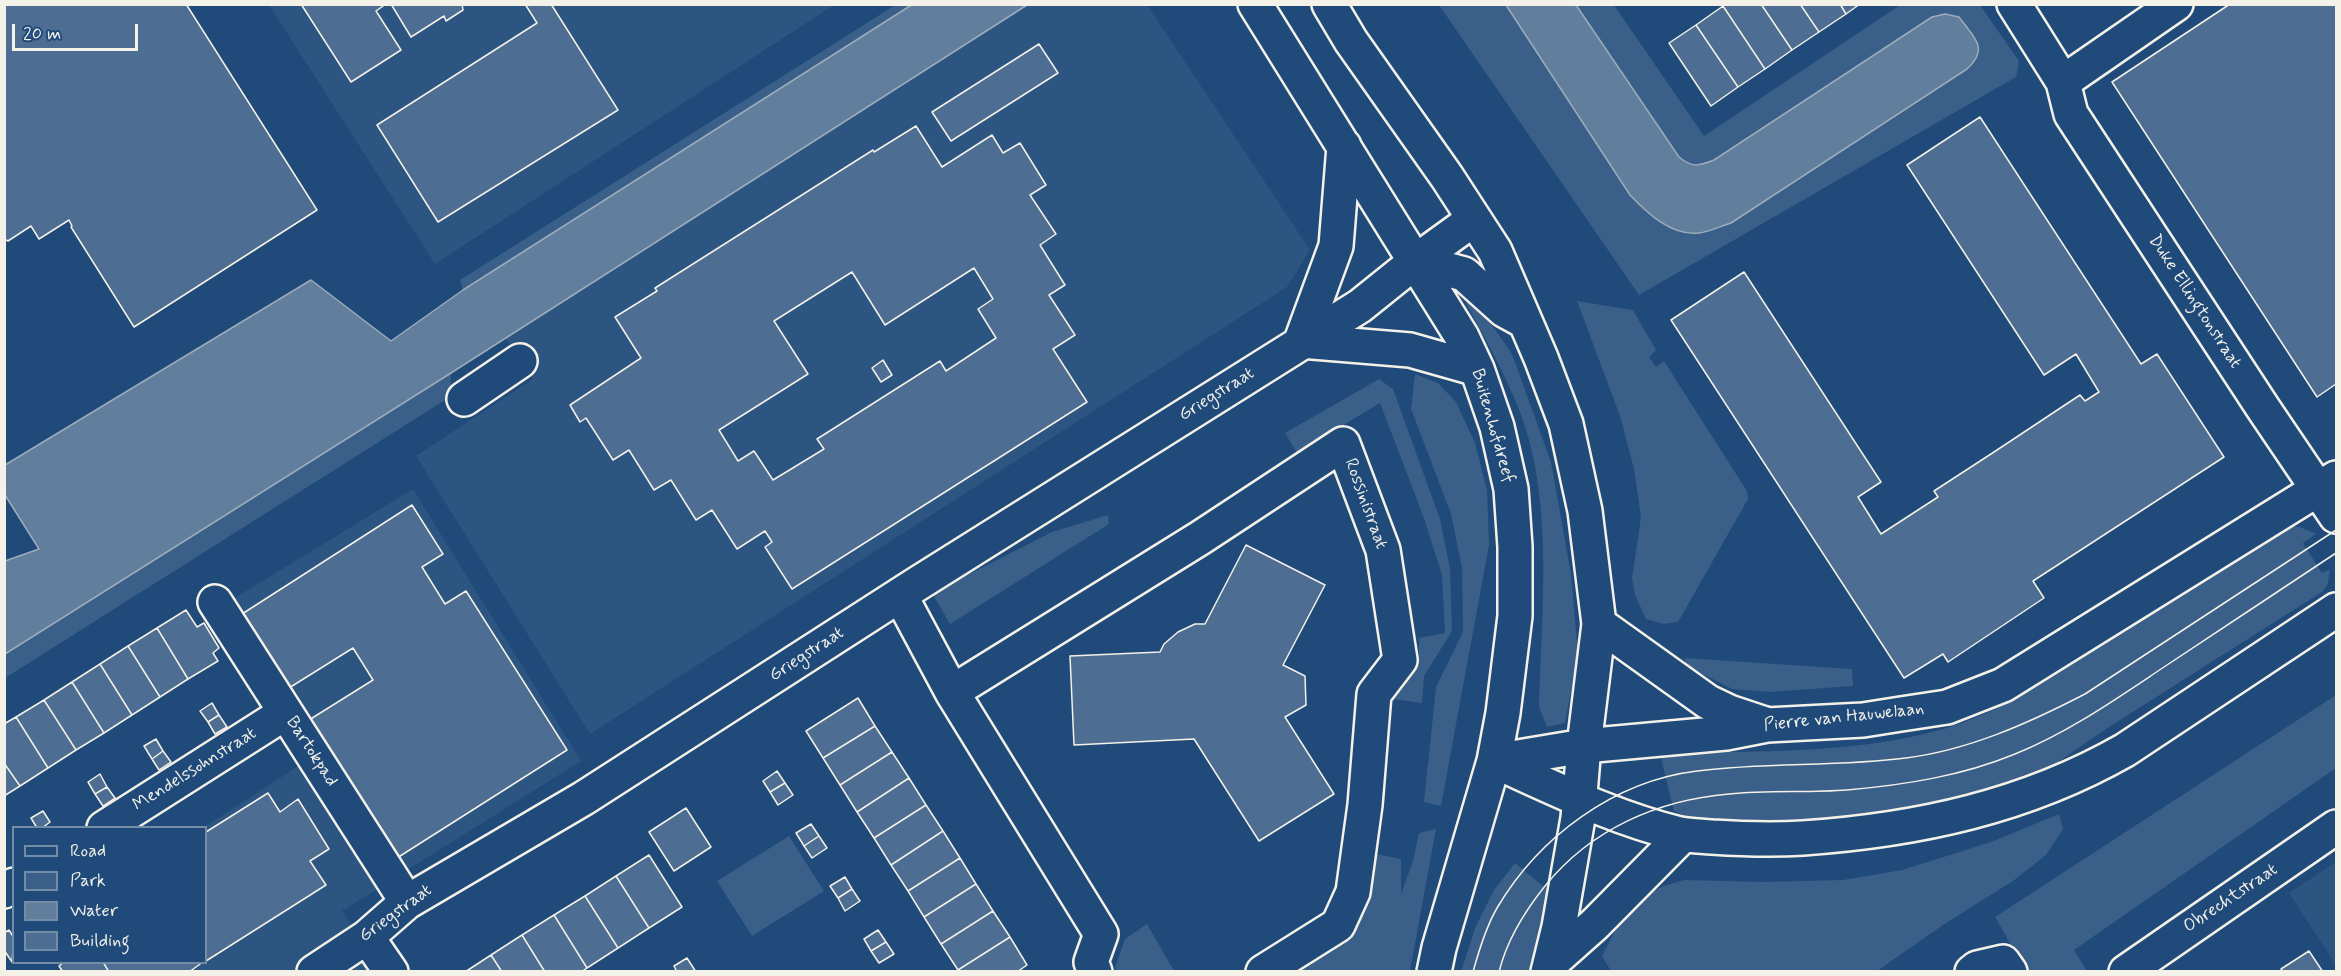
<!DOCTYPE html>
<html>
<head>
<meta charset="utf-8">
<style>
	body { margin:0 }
	#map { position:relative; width:2341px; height:976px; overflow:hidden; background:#1f4a7a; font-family:Mynerve,sans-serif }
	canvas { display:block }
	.frame { position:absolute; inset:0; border:6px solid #f4f1e8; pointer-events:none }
	.legend { position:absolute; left:12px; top:826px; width:195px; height:138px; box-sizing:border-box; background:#1f4a7a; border:2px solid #748da6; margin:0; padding:8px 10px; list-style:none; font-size:18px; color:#f4f1e8 }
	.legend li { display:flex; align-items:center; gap:12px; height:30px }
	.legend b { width:30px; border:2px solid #748da6 }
	.scale { position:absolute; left:12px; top:24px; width:126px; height:27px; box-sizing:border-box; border:3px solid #f4f1e8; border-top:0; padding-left:8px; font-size:18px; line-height:21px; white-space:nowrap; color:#f4f1e8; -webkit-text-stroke:4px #1f4a7a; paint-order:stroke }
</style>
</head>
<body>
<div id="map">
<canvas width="2341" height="976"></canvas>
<div class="frame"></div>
<ul class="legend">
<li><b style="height:8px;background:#1f4a7a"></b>Road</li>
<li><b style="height:16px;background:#3a5f88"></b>Park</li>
<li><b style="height:16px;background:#627e9d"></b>Water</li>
<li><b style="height:16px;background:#4d6e92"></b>Building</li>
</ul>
<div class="scale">20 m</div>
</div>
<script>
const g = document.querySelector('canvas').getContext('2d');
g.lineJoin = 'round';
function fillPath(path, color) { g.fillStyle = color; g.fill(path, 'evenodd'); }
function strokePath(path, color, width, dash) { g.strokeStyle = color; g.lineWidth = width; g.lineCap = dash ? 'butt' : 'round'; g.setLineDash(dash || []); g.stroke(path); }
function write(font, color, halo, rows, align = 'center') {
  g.font = font + ' Mynerve,sans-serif'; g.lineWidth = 4.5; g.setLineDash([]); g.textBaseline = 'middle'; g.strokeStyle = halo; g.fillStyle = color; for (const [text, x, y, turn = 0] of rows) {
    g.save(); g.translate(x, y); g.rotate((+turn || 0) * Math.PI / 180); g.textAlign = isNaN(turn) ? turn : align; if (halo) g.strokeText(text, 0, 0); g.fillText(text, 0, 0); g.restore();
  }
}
const built = new Path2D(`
	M269 5H834L435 264Z
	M1027 5H1147L1310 250 1287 287 590 734 416 456 533 379 505 338Z
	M413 489 581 761 342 911 383 971 103 972 97 963 206 962 204 827 320 752 225 604Z
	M2336 862V965L2289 893Z`);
const green = new Path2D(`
	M897 4 913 5 463 290 460 280Z
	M1439 5H1506L1630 195 1698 234 1731 223 1967 69 1700 166 1689 165 1679 157 1576 5H1614L1704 136 1900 5H1980L2019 61 2016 77 1639 295Z
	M1471 295 1512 354 1551 462 1571 574 1578 654 1565 723 1547 727 1539 707C1541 622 1551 532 1531 448 1520 399 1490 348 1466 303Z
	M1577 301 1633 310 1656 350 1649 357 1656 367 1664 361 1747 491 1748 499 1678 622 1663 624 1646 619 1635 595 1632 578 1641 517 1634 469 1620 416Z
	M451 373 450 397 5 678V654Z
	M1415 374 1438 383 1456 402 1475 443 1487 490 1489 545 1441 806 1424 802 1436 687 1463 632 1462 568 1451 514 1411 409Z
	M1379 379 1393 389 1440 519 1450 569 1452 631 1424 676 1422 703 1393 699 1419 661V638L1445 633 1442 575 1425 521 1380 403 1297 453 1285 433Z
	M1108 515 1109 524 950 624 932 593 1052 532Z
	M2292 527H2300L2316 534 2303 543 2322 573 2330 569 2328 584 2322 592 2106 729 2048 769 2009 787 1889 816 1768 826 1721 823 1690 818 1674 811 1660 754C1753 750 1850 755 1940 730 2001 713 2056 675 2108 641 2166 604 2223 567 2280 530Z
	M1685 658 1852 669 1853 686 1770 692 1732 689 1685 665Z
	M2336 695V768L2074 950 2087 971H2026L1995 917Z
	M2059 814 2063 829 2046 855 2013 881 1943 925 1877 971H1611L1602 956 1627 907 1663 886 1684 880 1763 882 1843 880 1902 870 1991 842Z
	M1436 829 1410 971 1299 972 1352 935 1376 854 1401 859V894L1413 861 1419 833Z
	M789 836 824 891 752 936 717 881Z
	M1515 863 1554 895 1530 971 1461 972 1475 928 1494 890Z
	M1147 924 1174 971H1117L1115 968 1125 939Z`);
const water = new Path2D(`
	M913 4 1027 5 451 373 5 654V561L39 549 5 495V465L311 280 391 341 463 290Z
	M1506 5H1576L1679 157C1692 168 1699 166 1714 160L1932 17 1945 14 1959 17C1974 38 1990 48 1967 69L1731 223C1721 226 1709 232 1699 233 1671 236 1647 213 1630 195Z`);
const building = new Path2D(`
	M4 4H186L317 210 134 327 71 227 72 226 69 220 39 239 31 226 8 241 4 239Z
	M301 4H386L376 11 401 50 351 82Z
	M391 4H462L463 10 446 21 444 16 411 37Z
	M525 4H551L618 110 438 222 377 125 537 23Z
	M1725 4H1761L1792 50 1765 69 1723 6Z
	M1761 4H1800L1819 32 1792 50Z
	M1800 4H1840L1846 14 1819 32Z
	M1840 4H1860L1846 14Z
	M2230 4H2336V384L2317 397 2112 82Z
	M1723 6 1765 69 1738 87 1696 25Z
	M1696 25 1738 87 1711 106 1669 43Z
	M1039 44 1058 73 951 141 932 112Z
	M1980 117 2141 364 2157 354 2224 457 2033 581 2044 598 1948 662 1943 654 1904 678 1671 320 1744 272 1881 482 1858 497 1881 534 1938 497 1934 491 1994 452 2080 395 2085 401 2099 392 2076 354 2044 375 1907 165Z
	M916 126 942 167 992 135 1003 153 1020 143 1046 185 1030 195 1056 234 1040 245 1065 285 1049 295 1075 335 1053 349 1087 402 792 589 765 547 772 542 765 531 737 549 712 510 696 520 671 480 654 490 629 450 613 460 586 418 580 422 570 405 641 358 615 317 657 291 655 288 873 150 874 152ZM974 268 993 299 978 309 996 338 946 371 940 361 817 439 824 449 773 480 754 451 738 461 719 430 808 374 774 321 852 272 885 325Z
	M883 360 892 375 881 382 872 368Z
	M412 505 443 554 422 567 445 604 466 591 567 750 397 858 309 720 373 680 353 648 289 688 242 614Z
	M1246 545 1325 585 1283 665 1305 676 1306 705 1285 717 1334 794 1259 841 1194 739 1074 745 1070 656 1160 652 1164 644 1178 632 1195 624H1205Z
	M186 610 197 627 204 623 219 648 213 653 218 661 188 679 157 628Z
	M157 628 188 679 160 697 128 646Z
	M128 646 160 697 132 715 100 664Z
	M100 664 132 715 104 733 72 682Z
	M72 682 104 733 76 750 44 700Z
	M858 698 875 726 823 758 806 731Z
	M44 700 76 750 48 768 16 717Z
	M212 703 219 715 208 722 200 711Z
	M219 715 227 727 215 734 208 722Z
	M16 717 48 768 20 786 4 763V724Z
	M875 726 892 752 840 785 823 758Z
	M156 739 163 751 152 759 144 746Z
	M163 751 171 762 159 770 152 759Z
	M892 752 909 778 857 812 840 785Z
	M4 763 20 786 4 796Z
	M777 771 785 783 770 792 763 781Z
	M100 774 107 787 95 794 88 782Z
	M909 778 926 805 874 838 857 812Z
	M785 783 793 795 778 805 770 792Z
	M107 787 115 798 103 806 95 794Z
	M268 793 280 812 298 799 329 849 310 861 326 885 206 961V832Z
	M926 805 943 831 891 865 874 838Z
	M686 808 711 847 674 871 649 832Z
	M43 811 50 822 42 828H37L31 818Z
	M811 824 819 836 804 846 796 833Z
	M943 831 960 858 908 891 891 865Z
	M819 836 827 848 812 858 804 846Z
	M649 855 682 907 649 928 616 876Z
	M960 858 976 884 924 917 908 891Z
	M616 876 649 928 618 948 585 896Z
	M845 877 852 889 838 898 830 886Z
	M976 884 993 911 941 944 924 917Z
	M852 889 860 901 845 911 838 898Z
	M585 896 618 948 587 968 554 915Z
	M993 911 1010 937 958 970 941 944Z
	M554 915 587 968 581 972H545L522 935Z
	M9 930 14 938 12 962 4 950V933Z
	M878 930 886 942 871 951 864 939Z
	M522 935 545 972H502L491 955Z
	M1010 937 1027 965 1017 972H959L958 970Z
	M886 942 894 954 879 963 871 951Z
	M2309 951 2323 972H2283L2281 969Z
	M491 955 502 972H465Z
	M687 958 696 972H677L674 966Z
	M64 962H103L109 972H63L59 966Z
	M103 962H203L189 972H109Z`);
const minor = new Path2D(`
	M1255 4 1462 337 1477 369 1497 427 1511 489 1515 547V616L1503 713 1494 761 1439 948 1434 972
	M1329 4 1351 41 1447 177 1495 251 1541 358 1566 424 1585 511 1599 624 1584 746 1578 818 1559 927 1548 972
	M2014 4 2063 82
	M2176 4 2063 82 2071 114 2263 408 2336 516
	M1416 261 1464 274 1504 310 1524 321
	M1301 341 1336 246 1344 146
	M1301 341 1410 350 1477 369
	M464 399 520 361
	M900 595 952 692 1101 934 1091 962 1095 972
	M215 602 407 902
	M1599 624 1708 702 1729 712 1765 724
	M952 692 1200 538 1343 444 1383 550 1400 660 1374 694 1365 805 1353 892 1338 925 1263 972
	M1494 761C1554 788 1616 819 1680 834 1691 836 1702 836 1712 837 1743 839 1772 840 1803 838 1917 830 2025 807 2125 750L2336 610
	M1494 761 1584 746 1726 733 1767 725 1863 720 1901 714 1947 707 2003 685 2336 478
	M104 828 285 713
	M4 891 14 885
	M367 937 391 972
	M1550 964 1595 924 1683 835
	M314 972 367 937 407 902 584 798 917 584 1360 306 1416 261 1474 219
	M1972 972 1977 968 2003 962 2010 972
	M2126 972 2336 827`);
const tram = new Path2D(`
	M1473 972C1479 950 1486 927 1497 908 1539 837 1614 781 1697 771 1766 762 1837 767 1906 758 1969 750 2029 723 2085 694L2336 530
	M1499 972C1507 939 1525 911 1545 886 1591 829 1658 800 1729 794 1769 790 1808 793 1847 790 1904 785 1962 776 2015 754 2069 732 2116 699 2164 667 2221 629 2279 591 2336 553`);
const streetNames = [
	["Duke Ellingtonstraat",2194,302,57],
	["Griegstraat",1217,395,-32],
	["Buitenhofdreef",1492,426,74],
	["Rossinistraat",1365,504,70],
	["Griegstraat",807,655,-33],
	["Pierre van Hauwelaan",1844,718,-6],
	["Bartokpad",311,752,57],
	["Mendelssohnstraat",195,770,-32],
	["Obrechtstraat",2231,899,-34],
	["Griegstraat",396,914,-36]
];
fillPath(built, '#2d5581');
fillPath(green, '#3a5f88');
fillPath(water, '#627e9d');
strokePath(water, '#9cacbb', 1.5);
fillPath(building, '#4d6e92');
strokePath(building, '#f4f1e8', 1.5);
strokePath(minor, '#f4f1e8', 38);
strokePath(minor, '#1f4a7a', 33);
strokePath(tram, '#f4f1e8', 1.5);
write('18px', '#f4f1e8', '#1f4a7a', streetNames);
</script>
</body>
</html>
